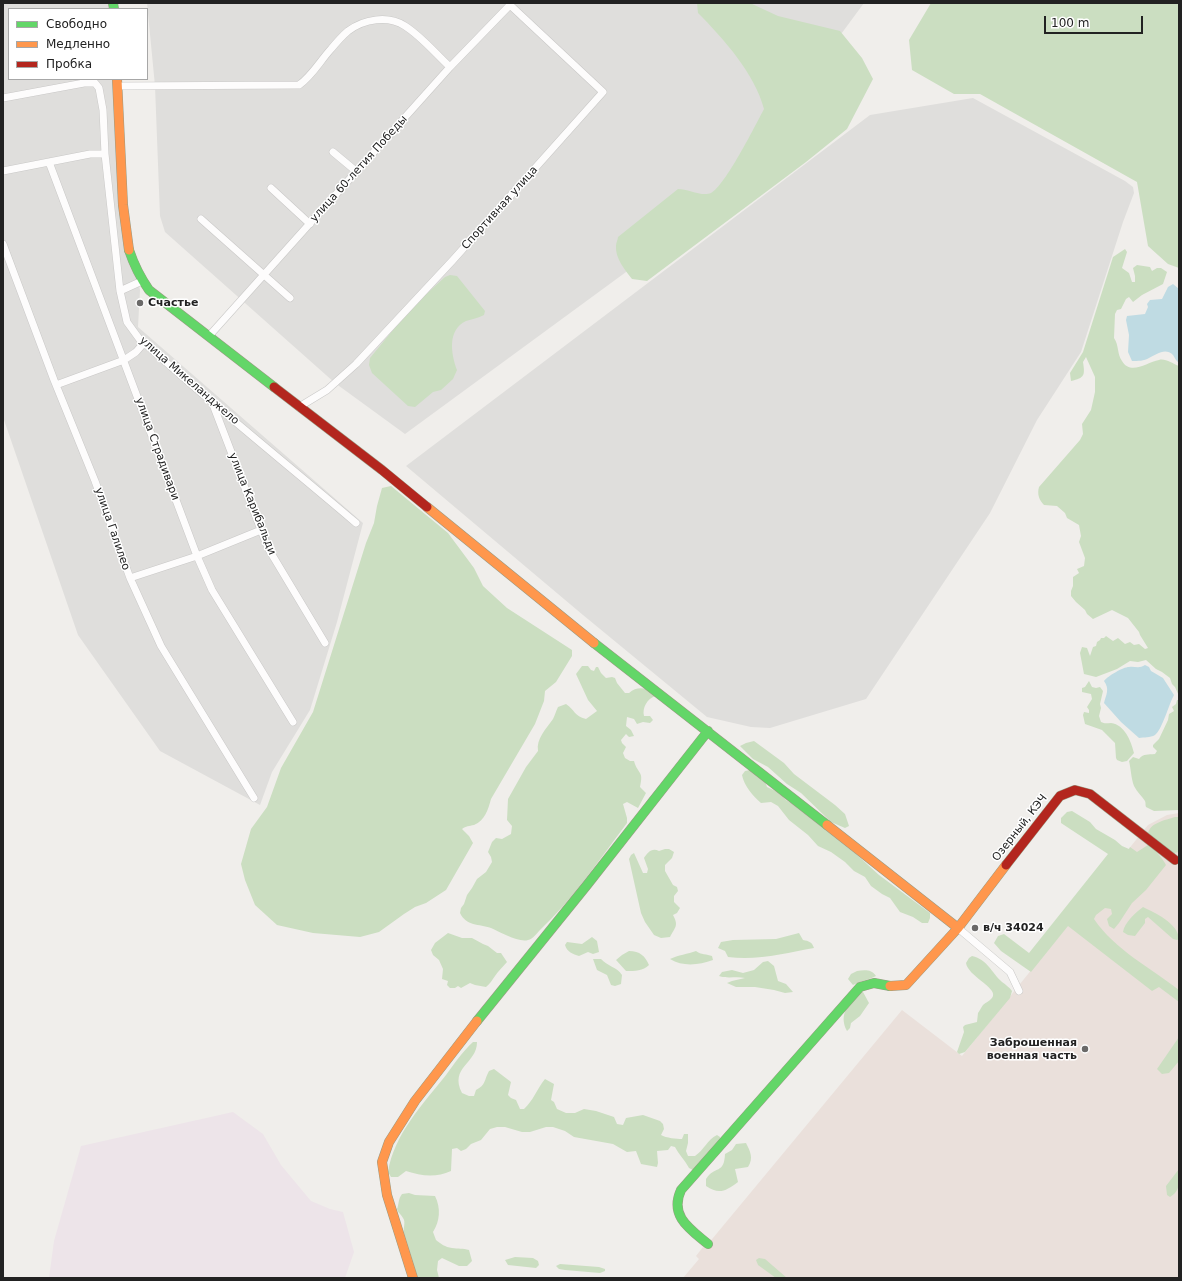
<!DOCTYPE html>
<html>
<head>
<meta charset="utf-8">
<style>
	body { margin:0 }
	#map { position:relative; width:1182px; height:1281px; overflow:hidden; background:#f0eeeb; font-family:"DejaVu Sans",sans-serif }
	canvas { display:block }
	.frame { position:absolute; inset:0; border:4px solid #222; pointer-events:none }
	.legend { position:absolute; left:8px; top:8px; width:140px; height:72px; box-sizing:border-box; background:#fff; border:1px solid #a7a7a7; margin:0; padding:5px 7px; list-style:none; font-size:12px; color:#222 }
	.legend li { display:flex; align-items:center; gap:8px; height:20px }
	.legend b { width:20px; border:1px solid #a7a7a7 }
	.scale { position:absolute; left:1044px; top:16px; width:99px; height:18px; box-sizing:border-box; border:2px solid #222; border-top:0; padding-left:5px; font-size:12px; line-height:14px; white-space:nowrap; color:#222; -webkit-text-stroke:3px #fff; paint-order:stroke }
</style>
</head>
<body>
<div id="map">
<canvas width="1182" height="1281"></canvas>
<div class="frame"></div>
<ul class="legend">
<li><b style="height:5px;background:#63d668"></b>Свободно</li>
<li><b style="height:5px;background:#ff974d"></b>Медленно</li>
<li><b style="height:5px;background:#b3261e"></b>Пробка</li>
</ul>
<div class="scale">100 m</div>
</div>
<script>
const g = document.querySelector('canvas').getContext('2d');
g.lineJoin = 'round';
function fillPath(path, color) { g.fillStyle = color; g.fill(path, 'evenodd'); }
function strokePath(path, color, width, dash) { g.strokeStyle = color; g.lineWidth = width; g.lineCap = dash ? 'butt' : 'round'; g.setLineDash(dash || []); g.stroke(path); }
function write(font, color, halo, rows, align = 'center') {
  g.font = font + ' "DejaVu Sans",sans-serif'; g.lineWidth = 3; g.setLineDash([]); g.textBaseline = 'middle'; g.strokeStyle = halo; g.fillStyle = color; for (const [text, x, y, turn = 0] of rows) {
    g.save(); g.translate(x, y); g.rotate((+turn || 0) * Math.PI / 180); g.textAlign = isNaN(turn) ? turn : align; if (halo) g.strokeText(text, 0, 0); g.fillText(text, 0, 0); g.restore();
  }
}
const residential = new Path2D(`
	M3 3H113V9H9V79H117L124 219 140 290 138 327 363 523 337 622 310 710 272 772 260 805 160 751 78 635 3 417Z
	M147 3H864L712 209 405 434 335 383 165 232 160 216 155 86Z
	M973 98 1125 181 1133 187 1134 193 1123 222 1081 352 1037 420 990 513 866 699 770 728 751 727 707 717 583 615 406 466 870 115Z`);
const industrial = new Path2D(`
	M233 1112 263 1134 281 1165 311 1201 330 1209 343 1212 354 1252 345 1278H49L54 1241 81 1146Z`);
const military = new Path2D(`
	M1179 813V1278H683L699 1259 696 1256 703 1247 705 1248 708 1244 902 1010 962 1056 1148 825 1167 815Z`);
const forest = new Path2D(`
	M697 3H750L778 16 840 31 862 58 873 79 847 129 806 162 647 281 632 279C625 270 615 258 616 246 616 243 618 239 618 237L678 189C688 189 702 197 711 193 725 186 755 126 764 109 755 74 723 38 698 13Z
	M931 3H1179V268L1168 264 1148 246 1137 182 980 94H954L912 70 909 40Z
	M1125 249 1127 252 1122 268 1129 273 1132 282H1135V276L1133 268 1137 265 1150 267 1152 271 1157 268H1161L1167 272 1163 284 1142 295 1133 302 1129 297 1126 299 1121 309 1117 310 1115 314 1114 338C1119 345 1117 354 1122 361 1131 376 1147 362 1159 360 1165 358 1173 364 1179 366V696L1175 687 1172 684 1170 678 1162 672 1156 669 1146 660 1138 662 1130 661 1117 669 1096 677 1084 674 1080 653 1082 647 1087 648 1090 656 1093 647 1096 646 1097 642 1100 640 1101 638H1104L1106 636 1113 641 1118 638 1125 644 1130 642 1134 645 1139 644 1145 649 1148 648 1140 635 1139 632 1128 618 1112 610 1093 619 1087 614 1085 610 1076 602 1071 596V591L1073 586V577L1079 573 1077 569 1084 566 1085 558 1079 542 1081 536 1079 525 1067 518 1065 513 1057 506 1044 505C1039 500 1037 494 1039 487L1080 440 1083 434 1082 424 1091 410 1095 392V377L1086 357 1083 362C1085 375 1085 378 1071 381L1070 373 1083 352 1113 257Z
	M450 275 457 276 485 311 484 315C478 318 472 319 466 321 447 330 451 354 457 370L453 379 441 390 433 392 415 407 408 406 372 373 369 365 370 358 411 308 445 277Z
	M391 486 448 533 474 568 483 586 507 608 572 650V656L556 682 545 691 544 701 535 724 491 799C488 810 485 820 474 825 469 826 466 826 462 829L469 836 473 843 446 890 426 903 415 907 404 914 379 932 360 937 313 933 277 925 255 905 245 880 241 864 251 829 267 807 281 768 313 712 366 543 374 523 377 506 382 488Z
	M582 666H588L591 670 594 671 596 667H598L601 673 606 678 612 677 615 678 617 683 625 693H629C637 686 644 688 653 691L655 696C647 699 642 708 644 716H650L653 720 650 723 643 722 637 724 634 719 627 717 626 726 631 730 634 736 629 737 626 734 621 740 622 743 626 747 623 753 625 758 630 761H634C638 775 644 770 640 787L646 793 638 808 627 802 623 804 627 818V823C599 860 573 899 540 930 537 933 533 939 528 940 519 943 500 932 491 928 479 924 466 926 460 913L461 908 464 904 467 895 472 888 477 879 486 872 492 862 491 857 488 852 492 842 496 838 502 839 511 834 512 826 507 820 508 799 526 767 538 751C536 739 546 729 553 719 555 715 556 711 558 707L566 704C575 710 574 716 586 719L597 711 588 700 576 674Z
	M1089 681 1092 687 1096 688 1100 687 1103 691 1100 704 1101 708 1099 716 1101 722C1105 724 1107 723 1111 723 1125 725 1131 741 1134 753L1127 761 1122 762 1117 760 1116 758 1115 743 1102 730 1085 724 1083 715 1084 712 1089 713V710L1087 707 1092 699 1091 694 1082 692V688L1085 687Z
	M1177 700H1179V810L1154 811 1146 807C1145 805 1146 803 1145 801 1142 796 1137 792 1134 786 1131 778 1131 769 1129 761L1133 757 1139 759C1144 753 1148 755 1155 754L1157 751 1153 747V745L1159 739 1168 720 1169 714 1174 711 1172 707 1176 704Z
	M754 741 784 763 794 774 835 805 845 814 849 826 845 828 831 822 801 793 787 784 768 767 753 759 740 746 746 743Z
	M750 770 765 781 767 787 780 793 786 800 791 803 856 854 879 875 930 913V918L928 923H922L913 917 900 912 890 898 882 894 871 886 865 877 854 871 845 862 831 852 818 846 808 835 789 820 778 806 771 802 761 803C753 796 744 786 742 775L745 771Z
	M1072 811 1090 822 1096 829 1115 840 1122 846 1129 849 1130 847 1137 852 1148 845C1153 847 1164 860 1166 865L1146 890 1132 903 1119 923 1114 929 1109 926 1107 919 1112 914 1111 909 1105 908 1096 915 1094 919C1115 950 1151 968 1179 990V1002L1159 987 1152 991 1068 926 1031 972 1001 951 994 943 998 936 1004 934 1029 953 1108 854 1061 823V818L1067 812Z
	M1175 817H1179V852L1174 853 1148 835C1148 823 1166 820 1175 817Z
	M665 849H669L674 852 672 858 665 865V871L673 885 677 887 678 891 674 896V902L680 908 677 913 673 915C679 926 675 927 670 937L661 938 654 935 645 922 641 913 629 859 631 855 634 853 643 873H647L648 869 644 858C647 853 652 847 659 851Z
	M1143 907C1155 913 1178 923 1179 939L1177 940 1173 939 1148 917 1145 919V923L1135 936 1128 935 1123 932C1124 923 1136 912 1143 907Z
	M448 933 462 938H472L483 944 488 946 497 953H501L507 962C503 967 498 971 495 976 492 980 490 984 486 987L475 985 470 983 461 988 458 986 455 988H450L447 985 448 981 442 979 443 969 439 960 433 955 431 950 435 943Z
	M799 933 803 940C809 941 812 942 814 948 786 953 757 961 728 957L725 951 718 948 721 942 733 940 776 939Z
	M592 937 597 941 599 952 593 954 588 952 579 956C573 954 567 952 565 945L567 942 582 944Z
	M629 951C640 951 645 956 649 965 643 971 635 971 626 971L616 960 622 955Z
	M696 951C701 955 707 954 712 956L713 960C699 965 683 967 670 959 678 955 688 954 696 951Z
	M972 956C988 960 991 972 1002 982 1006 985 1009 987 1012 991L1010 998 965 1052 959 1054 957 1052 964 1032 963 1027 965 1025 977 1022 978 1013C980 1010 981 1008 983 1005 986 1002 991 1001 993 996 996 987 968 976 966 963L969 958Z
	M593 959H601C607 966 617 967 622 975L621 984 615 986 611 985 607 975 597 970Z
	M768 961 774 966 778 981 786 984 793 992 785 993 774 990 755 987H736L727 983 732 981 745 978C736 976 728 979 719 976L722 972 732 970 743 973 754 970 763 962Z
	M857 971C864 970 872 969 876 976 869 980 860 981 853 985L848 979 851 974Z
	M860 992H863L869 1003 860 1016 851 1023 850 1028 847 1031C838 1014 849 1004 860 992Z
	M1179 1037V1061L1169 1073 1162 1074 1157 1069Z
	M473 1042H477C477 1064 449 1067 462 1093L469 1096H474L476 1090C486 1085 484 1080 489 1071L494 1069 511 1082 508 1095 511 1098 516 1100 520 1109H524C533 1101 537 1089 545 1079L554 1084 551 1100 554 1102 557 1109 566 1113H575L584 1109 596 1111 614 1117 617 1124 623 1125 626 1118 643 1115 660 1121 663 1124 664 1129 661 1135C666 1138 677 1139 682 1139L684 1134H688V1143L686 1151 688 1156H695C704 1150 707 1140 717 1135L720 1137V1141L693 1170 689 1168C685 1160 679 1155 675 1147L671 1146 668 1150 657 1151 658 1163 657 1167 641 1164 636 1151 627 1152 613 1144 574 1137 565 1131 553 1127H546L530 1132H522L505 1127H497L490 1129 481 1140 471 1144 466 1149 461 1151 457 1148 452 1149 451 1171C436 1178 421 1176 406 1171L398 1177H391L388 1172C394 1134 423 1104 446 1075 454 1064 463 1051 473 1042Z
	M746 1143C750 1151 754 1158 748 1167L735 1169 738 1182C726 1191 719 1195 706 1186V1179C715 1165 724 1175 725 1154L732 1150 736 1144Z
	M1179 1169C1179 1181 1181 1191 1170 1197L1167 1195 1166 1186Z
	M409 1193 415 1195 435 1196C441 1208 440 1221 433 1232L436 1240C441 1244 445 1247 452 1248 458 1249 463 1248 469 1250L472 1261 467 1266H459L442 1258 438 1261 437 1270 439 1278H418L404 1233C403 1228 406 1222 403 1218 401 1214 398 1213 397 1209 399 1204 398 1199 402 1194Z
	M515 1257 533 1258 538 1261 539 1265 536 1268 508 1265 505 1260Z
	M759 1258 765 1259 787 1278H776L758 1265 756 1260Z
	M560 1264 599 1267 605 1269V1271L600 1273 565 1270 559 1269 556 1266Z`);
const water = new Path2D(`
	M1173 284 1179 289V363C1176 361 1175 358 1173 355 1165 347 1156 355 1149 358 1144 361 1138 361 1132 361L1128 352 1129 335 1126 320 1127 316 1145 314 1148 307 1147 304 1150 300 1162 299 1168 287Z
	M1145 665 1149 667 1151 671 1163 678 1174 695C1169 704 1162 730 1155 735 1150 738 1144 737 1139 738L1121 722 1104 703C1106 695 1110 689 1104 681 1108 676 1123 667 1129 667 1135 666 1139 669 1145 665Z`);
const street = new Path2D(`
	M117 86 299 85C312 76 320 61 331 49 336 43 342 36 348 31 364 19 388 15 405 26 421 36 436 54 450 67
	M3 98 84 83H95L99 88 103 110 105 154 120 291 127 322 143 344 148 346C215 407 287 464 356 523
	M333 152 357 172
	M49 162 197 556 212 590 293 722
	M3 171 90 154H105
	M271 188 310 224
	M201 219 290 298
	M3 244 54 380 95 481 130 578 161 646 254 798
	M120 291 142 281
	M209 336 450 67 510 5V3
	M56 385 124 360 136 352 143 344
	M212 402 268 548 325 643
	M299 407 327 390 356 364 453 260 603 92 510 5
	M130 578 197 556 261 530
	M958 928 1010 972 1019 991`);
const fast = new Path2D(`
	M113 3 114 9
	M129 250C134 265 140 277 149 290L274 387
	M594 643 827 825
	M477 1021 587 885 708 731
	M708 1244C690 1229 669 1216 681 1190L860 987 874 983 890 986`);
const slow = new Path2D(`
	M117 79 123 205 129 250
	M427 507 594 643
	M827 825 958 928
	M890 986 906 985 958 928 1006 865
	M413 1278 387 1195 382 1162 389 1142 415 1101 477 1021`);
const jam = new Path2D(`
	M274 387 382 470 427 507
	M1006 865 1060 796 1075 790 1090 794 1175 860`);
const markers = [
	[140,303,4,"#6a6968"],
	[975,928,4,"#6a6968"],
	[1085,1049,4,"#6a6968"]
];
const streetNames = [
	["улица 60-летия Победы",359,169,-48],
	["Спортивная улица",500,208,-48],
	["улица Микеланджело",189,381,41],
	["улица Страдивари",157,449,70],
	["улица Карибальди",252,504,68],
	["улица Галилео",112,529,71],
	["Озерный, КЭЧ",1020,828,-52]
];
const poiNames = [
	["Счастье",148,303],
	["в/ч 34024",983,928],
	["Заброшенная",1077,1043,"right"],
	["военная часть",1077,1056,"right"]
];
fillPath(residential, '#dfdedc');
fillPath(industrial, '#ede4e9');
fillPath(military, '#eae0db');
fillPath(forest, '#cbdec1');
fillPath(water, '#bfdbe3');
strokePath(street, '#c9c8c7', 8);
strokePath(fast, '#999a82', 10);
strokePath(slow, '#999a82', 10);
strokePath(jam, '#999a82', 10);
strokePath(street, '#fdfcfc', 7);
strokePath(fast, '#63d668', 9);
strokePath(slow, '#ff974d', 9);
strokePath(jam, '#b3261e', 9);
for (const [x, y, r, color] of markers) { const dot = new Path2D(); dot.arc(x, y, r, 0, 2 * Math.PI); g.fillStyle = color; g.fill(dot); strokePath(dot, '#fff', 1.5); }
write('11px', '#222', '#fff', streetNames);
write('bold 11px', '#222', '#fff', poiNames, 'left');
</script>
</body>
</html>
